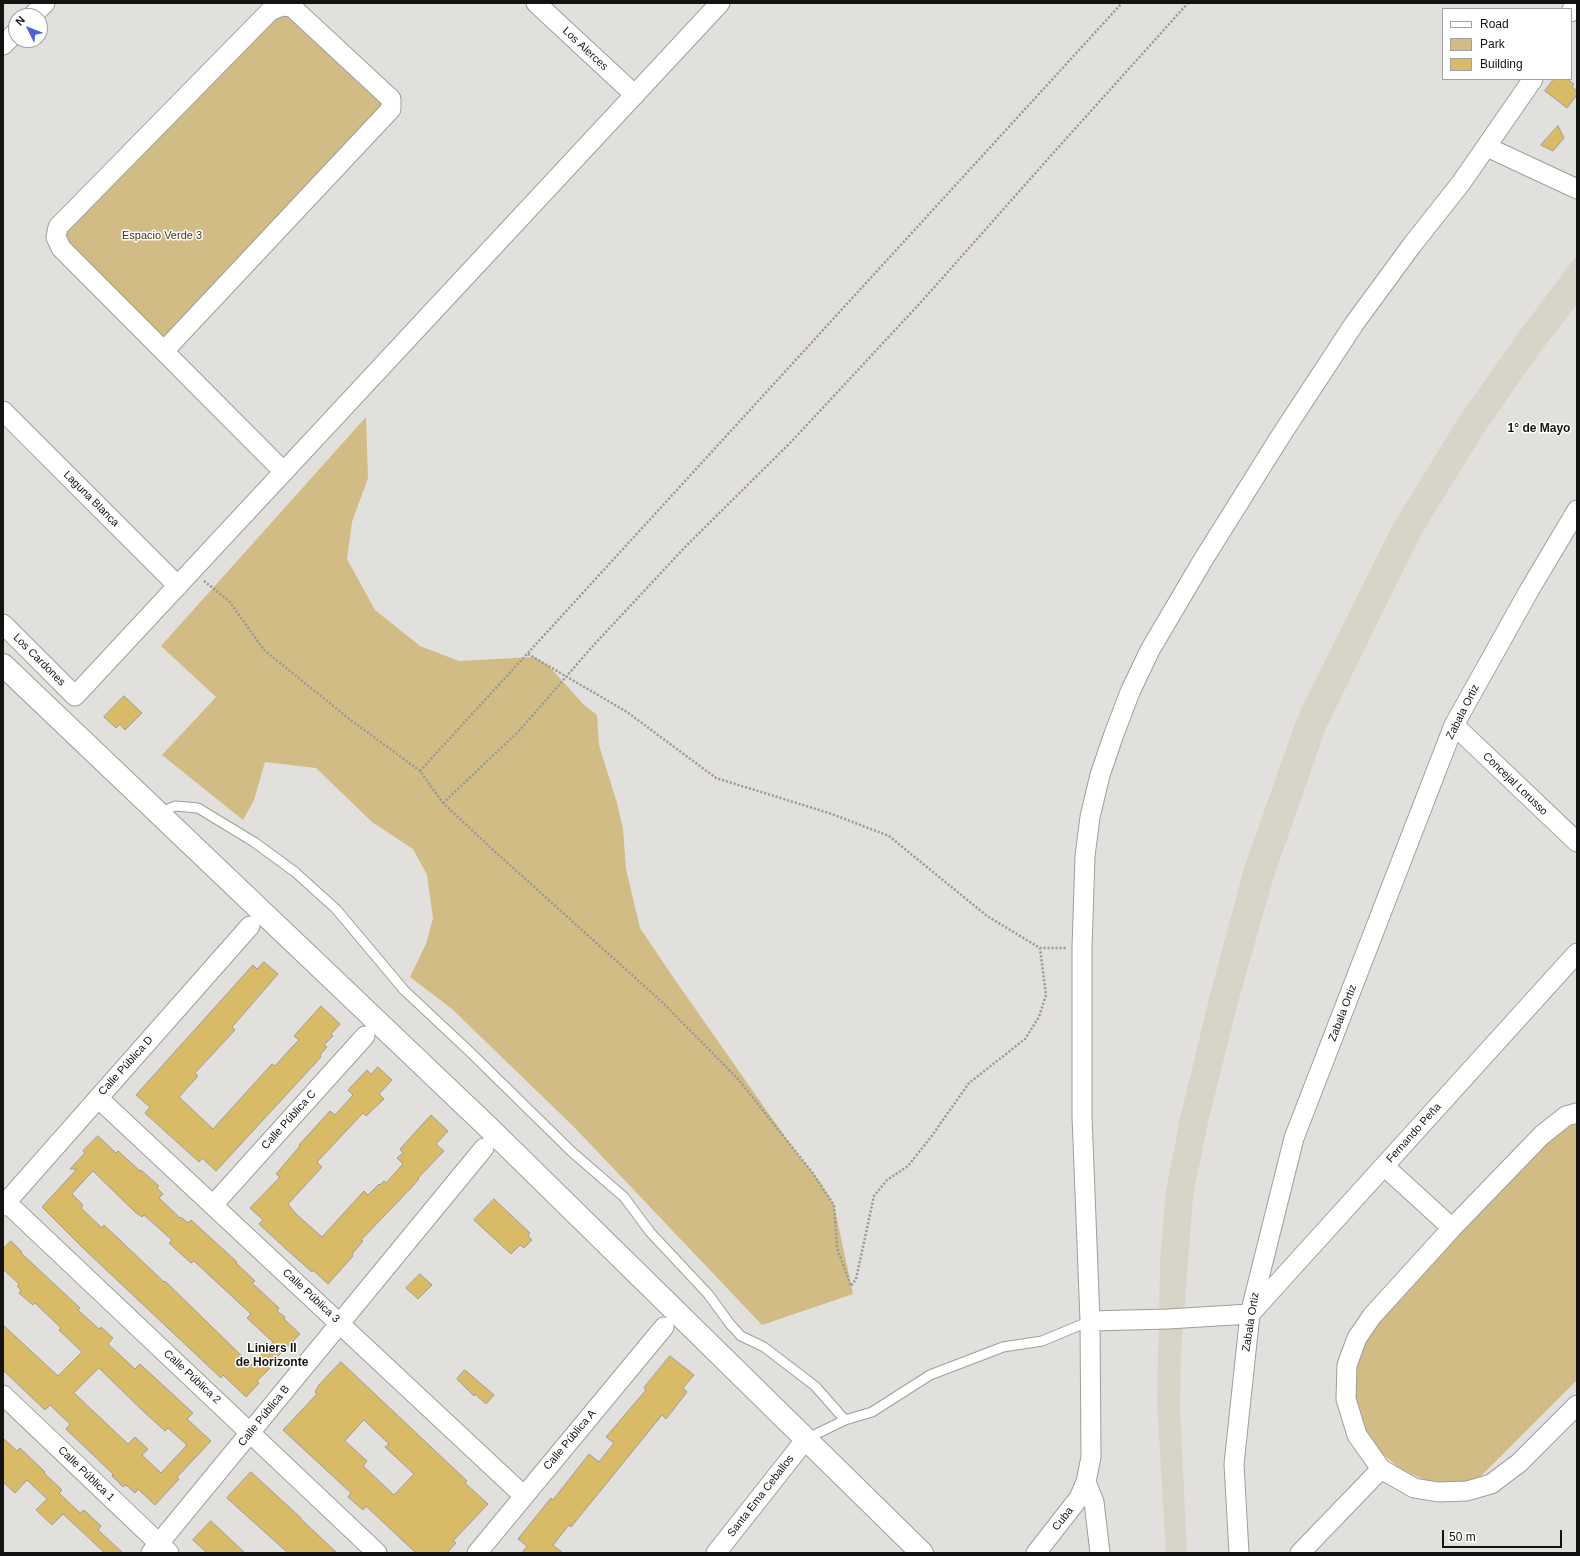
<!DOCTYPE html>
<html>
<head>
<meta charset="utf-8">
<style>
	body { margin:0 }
	#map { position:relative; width:1580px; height:1556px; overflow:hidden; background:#e2e0dc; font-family:Arial,sans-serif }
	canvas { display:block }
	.frame { position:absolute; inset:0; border:4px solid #141312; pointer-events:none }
	.legend { position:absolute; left:1442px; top:8px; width:130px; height:72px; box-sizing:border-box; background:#fff; border:1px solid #a1a1a0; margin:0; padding:5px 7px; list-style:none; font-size:12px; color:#141312 }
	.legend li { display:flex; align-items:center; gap:8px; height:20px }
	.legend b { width:20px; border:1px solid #a1a1a0 }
	.north { position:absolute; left:8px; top:8px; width:40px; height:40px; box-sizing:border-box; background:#fff; border:1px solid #a1a1a0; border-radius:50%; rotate:313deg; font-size:11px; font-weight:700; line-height:16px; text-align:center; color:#141312 }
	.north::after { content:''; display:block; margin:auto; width:14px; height:18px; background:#4a64d8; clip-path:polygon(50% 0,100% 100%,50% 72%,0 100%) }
	.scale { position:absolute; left:1442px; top:1530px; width:120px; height:18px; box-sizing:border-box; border:2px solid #141312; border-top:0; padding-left:5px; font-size:12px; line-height:14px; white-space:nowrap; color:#141312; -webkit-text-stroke:3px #fff; paint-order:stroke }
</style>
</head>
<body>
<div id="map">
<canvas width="1580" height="1556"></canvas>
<div class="frame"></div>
<ul class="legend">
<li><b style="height:5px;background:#fff"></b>Road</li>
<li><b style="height:11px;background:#d1bc85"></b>Park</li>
<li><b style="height:11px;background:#d8ba67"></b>Building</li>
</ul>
<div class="north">N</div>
<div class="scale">50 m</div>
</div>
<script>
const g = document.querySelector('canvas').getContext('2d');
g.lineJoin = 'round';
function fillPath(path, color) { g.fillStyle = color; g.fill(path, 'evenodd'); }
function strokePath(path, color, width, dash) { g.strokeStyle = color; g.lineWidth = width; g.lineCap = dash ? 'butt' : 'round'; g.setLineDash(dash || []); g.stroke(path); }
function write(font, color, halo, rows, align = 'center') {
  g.font = font + ' Arial,sans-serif'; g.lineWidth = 3; g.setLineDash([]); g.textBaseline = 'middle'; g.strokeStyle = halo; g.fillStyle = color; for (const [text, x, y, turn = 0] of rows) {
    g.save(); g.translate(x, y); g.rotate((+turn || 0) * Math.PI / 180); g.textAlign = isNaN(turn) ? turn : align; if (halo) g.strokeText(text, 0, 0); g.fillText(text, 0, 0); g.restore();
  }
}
const built = new Path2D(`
	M1577 255V304L1537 356 1483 434 1420 536 1326 728 1273 879 1237 1006 1209 1118 1193 1196 1181 1352 1180 1406 1187 1553H1166L1157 1403 1160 1263 1166 1191 1180 1118 1210 995 1244 868 1297 718 1391 528 1456 422 1519 332Z`);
const green = new Path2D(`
	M282 6 391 99 164 351 61 248 58 227Z
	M366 417 368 478 352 522 347 559 375 610 420 646 459 661 534 657 549 666 583 704 597 715 599 745 617 803 623 829 626 869 640 928 673 977 790 1144 819 1181 834 1205 853 1294 762 1325 575 1128 452 1009 410 977 426 944 433 918 427 875 413 849 372 822 316 768 265 762 254 800 243 820 162 755 216 697 161 646Z
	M1577 1119V1380L1475 1482 1448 1483 1428 1481 1411 1474 1398 1467 1377 1449 1366 1434 1358 1417 1352 1384 1362 1336 1553 1129Z`);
const building = new Path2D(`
	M1554 79H1567L1574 84 1572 87 1577 91V95L1567 108 1545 91Z
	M1558 126 1564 138 1553 151 1541 145Z
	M124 696 142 713 125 730 120 724 116 728 104 717Z
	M264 962 278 974 232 1027 235 1030 195 1073 198 1076 179 1097 213 1129 272 1064 275 1066 293 1046 299 1040 294 1036 321 1006 340 1024 331 1034 333 1036 324 1045 327 1047 320 1055 321 1057 216 1171 202 1158 199 1162 145 1113 150 1107 136 1095 253 965 257 969Z
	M378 1067 392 1080 379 1094 384 1099 366 1116 363 1113 317 1162 322 1167 288 1204 296 1214 322 1237 364 1191 368 1195 379 1184 380 1185 384 1181 386 1183 403 1164 397 1158 403 1153 400 1149 431 1115 448 1131 436 1144 444 1151 418 1178 419 1179 411 1188 361 1240 363 1241 352 1254 353 1256 328 1284 313 1270 312 1272 285 1248 259 1224 263 1220 250 1208 280 1177 276 1174 300 1146 299 1145 330 1111 335 1115 353 1095 348 1090 367 1070 371 1074Z
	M98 1136 116 1153 118 1151 140 1171 141 1170 159 1186 157 1188 163 1194 159 1198 180 1218 181 1217 188 1223 191 1220 237 1262 236 1263 255 1281 252 1283 279 1308 277 1311 285 1317 284 1319 300 1334 268 1366 270 1368 257 1381 259 1383 246 1397 223 1375 221 1378 83 1248 42 1207 77 1169H70L85 1153 83 1151ZM93 1171 135 1212 142 1217 144 1215 172 1240 169 1243 191 1263 194 1261 251 1314 247 1318 273 1342 251 1365 165 1281 164 1282 104 1225 102 1228 81 1208 83 1205 72 1194Z
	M494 1199 530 1233 528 1236 532 1240 524 1248 520 1245 511 1254 474 1220Z
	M11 1241 22 1252 21 1253 80 1308 78 1310 99 1329 101 1327 113 1338 108 1344 135 1369 140 1364 193 1413 187 1419 211 1441 177 1477 179 1479 155 1505 138 1489 135 1493 126 1485 123 1487 112 1476 113 1474 66 1429 70 1424 50 1405 45 1410 3 1370V1325L58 1376 82 1352 59 1330 61 1328 35 1303 33 1305 19 1293 21 1290 17 1286 19 1284 3 1269V1249ZM99 1368 144 1412 165 1431 168 1428 187 1445 161 1473 142 1455 148 1449 135 1437 128 1444 74 1393Z
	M420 1274 432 1285 418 1299 406 1288Z
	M670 1356 694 1375 683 1388 687 1392 666 1419 662 1415 571 1527 569 1525 553 1545 563 1553H522L527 1546 518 1539 551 1498 553 1500 589 1454 599 1462 614 1443 606 1437 646 1390 644 1388Z
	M341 1362 467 1481 465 1483 488 1504 453 1541 456 1543 447 1553H416L366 1506 363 1510 348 1497 351 1493 283 1430 317 1394 315 1392 319 1385ZM364 1420 389 1444 385 1447 414 1474 394 1495 363 1466 367 1461 345 1441Z
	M465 1370 494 1395 486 1404 475 1394 474 1396 457 1379Z
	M3 1438 17 1451 20 1448 45 1472 44 1473 62 1490 59 1493 80 1513 84 1510 101 1526 98 1530 123 1553H105L63 1514 52 1525 36 1510 47 1499 27 1480 15 1493 3 1482Z
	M251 1472 301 1518V1519L337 1553H288L227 1498Z
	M211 1521 245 1553H207L193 1540Z`);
const path = new Path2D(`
	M204 581 229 601 264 650 348 718 420 771 443 803 492 849 662 1002 738 1079 812 1172 834 1205 837 1248 851 1286 856 1279 874 1196 887 1180 908 1166 931 1137 969 1083 1025 1039 1039 1017 1046 995 1040 948
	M528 654 627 712 716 778 832 814 889 836 987 916 1040 948H1066
	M420 771 1122 3
	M443 803 520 730 591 648 686 546 792 441 922 301 1055 151 1188 3`);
const lane = new Path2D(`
	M159 813 175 806 198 808 254 842 295 872 336 909 404 990 469 1051 572 1152 624 1197 650 1232 708 1294 730 1324 741 1336 764 1347 815 1386 845 1420
	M806 1439 845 1420 872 1412 930 1375 1003 1347 1042 1341 1090 1321`);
const street = new Path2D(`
	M536 3 635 95
	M1571 12 1575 3
	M32 16 45 3
	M3 45 16 32
	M1487 147 1577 189
	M164 351 391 109V99L292 7 282 6 270 11 58 227 56 237 61 248 284 472
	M3 411 178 586
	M3 624 75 696 720 3
	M1454 725 1577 842
	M98 1098 524 1496
	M1577 1113 1566 1116 1542 1135 1452 1228 1372 1316 1357 1338 1347 1365 1346 1399 1357 1435 1381 1469 1414 1488 1438 1492 1467 1491 1491 1484 1519 1463 1577 1405
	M1384 1166 1452 1228
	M6 1202 377 1553
	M213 1205 365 1036
	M3 1206 250 926
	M1090 1321 1168 1319 1250 1314 1577 953
	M3 1395 169 1553
	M1086 1482 1094 1502 1100 1553
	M151 1553 484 1148
	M477 1553 664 1327
	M716 1553 806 1439
	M1036 1553 1079 1498 1086 1482 1091 1457 1090 1321 1082 1116V948L1085 856 1090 817 1100 775 1114 734 1130 692 1150 650 1203 560 1280 437 1354 324 1412 245 1461 183 1533 79
	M1239 1553 1234 1464 1250 1314 1294 1138 1454 725 1530 589 1577 510
	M1300 1553 1381 1469`);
const secondary = new Path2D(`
	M3 665 489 1128 922 1553`);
const streetNames = [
	["Los Alerces",585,49,43],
	["Laguna Blanca",91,499,45],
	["Los Cardones",39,660,45],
	["Zabala Ortiz",1463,712,-63],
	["Concejal Lorusso",1515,784,44],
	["Zabala Ortiz",1343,1013,-69],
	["Calle Pública D",126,1066,-48],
	["Calle Pública C",289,1120,-48],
	["Fernando Peña",1414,1133,-48],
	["Calle Pública 3",311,1296,43],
	["Zabala Ortiz",1251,1322,-81],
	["Calle Pública 2",192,1377,43],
	["Calle Pública B",264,1416,-51],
	["Calle Pública A",570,1440,-50],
	["Calle Pública 1",86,1474,44],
	["Santa Ema Ceballos",761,1496,-52],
	["Cuba",1063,1519,-52]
];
const parkNames = [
	["Espacio Verde 3",162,236]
];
const neighbourhoodNames = [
	["1° de Mayo",1539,429],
	["Liniers II",272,1349],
	["de Horizonte",272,1363]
];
fillPath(built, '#d8d4c8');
fillPath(green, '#d1bc85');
fillPath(building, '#d8ba67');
strokePath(building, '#9e9c98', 1);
strokePath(lane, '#9f9e9a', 11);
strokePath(street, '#9f9e9a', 21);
strokePath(secondary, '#9f9e9a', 24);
strokePath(path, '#9a9895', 2.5, [2, 2]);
strokePath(lane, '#fff', 9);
strokePath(street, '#fff', 19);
strokePath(secondary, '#fff', 22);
write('11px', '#141312', '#fff', streetNames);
write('11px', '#40330f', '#fff', parkNames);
write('bold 12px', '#141312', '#fff', neighbourhoodNames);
</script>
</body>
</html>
